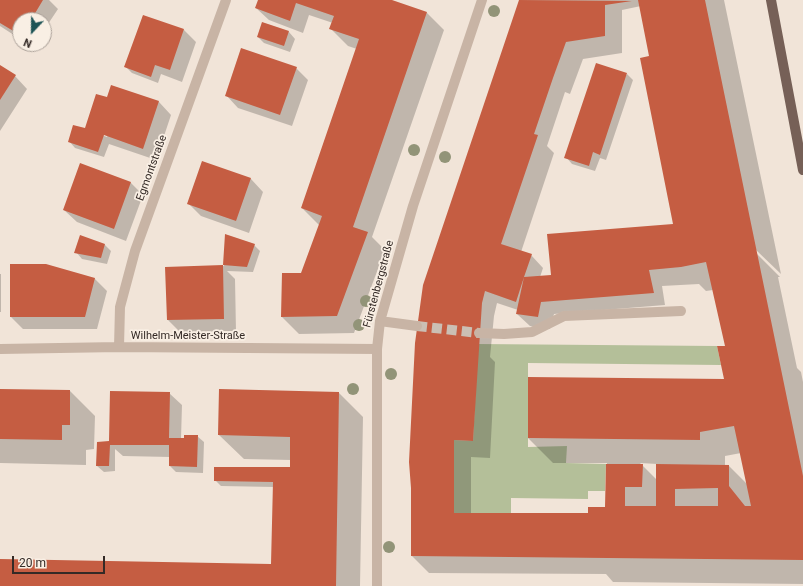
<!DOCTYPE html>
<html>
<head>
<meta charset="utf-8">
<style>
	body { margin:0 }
	#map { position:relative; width:803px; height:586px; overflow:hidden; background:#f1e4d8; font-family:Roboto,sans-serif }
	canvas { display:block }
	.north { position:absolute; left:12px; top:12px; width:40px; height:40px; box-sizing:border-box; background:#f9efe4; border:1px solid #aaa098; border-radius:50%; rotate:202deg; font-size:11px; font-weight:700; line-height:16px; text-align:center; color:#342a26 }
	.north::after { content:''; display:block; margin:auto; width:14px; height:18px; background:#1c5355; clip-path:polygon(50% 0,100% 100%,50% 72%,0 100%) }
	.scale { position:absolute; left:12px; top:556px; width:93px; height:18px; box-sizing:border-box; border:2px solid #342a26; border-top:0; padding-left:5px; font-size:12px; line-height:14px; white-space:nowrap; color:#342a26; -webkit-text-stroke:3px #f9efe4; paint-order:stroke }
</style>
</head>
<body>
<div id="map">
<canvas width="803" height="586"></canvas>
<div class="north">N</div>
<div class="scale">20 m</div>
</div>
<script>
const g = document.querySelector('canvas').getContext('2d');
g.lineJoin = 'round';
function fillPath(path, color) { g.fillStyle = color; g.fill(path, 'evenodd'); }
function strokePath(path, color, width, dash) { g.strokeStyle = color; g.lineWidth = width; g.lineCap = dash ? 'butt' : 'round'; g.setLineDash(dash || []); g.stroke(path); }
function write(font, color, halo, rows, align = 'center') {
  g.font = font + ' Roboto,sans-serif'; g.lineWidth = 3.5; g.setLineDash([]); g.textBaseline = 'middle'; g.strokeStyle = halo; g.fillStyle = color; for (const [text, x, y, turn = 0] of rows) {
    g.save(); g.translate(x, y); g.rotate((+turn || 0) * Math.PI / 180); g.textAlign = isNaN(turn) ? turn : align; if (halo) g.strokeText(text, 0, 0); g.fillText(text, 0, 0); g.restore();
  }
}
const green = new Path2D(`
	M478 344 717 346 721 365 528 363V447L567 446 566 463 606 464 605 491H588V499L511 498V513H454V440L473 441Z`);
const shadow = new Path2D(`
	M0 0H49L58 9 44 30V20H20V39L0 26Z
	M259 0H388L427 13 444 30 372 237 385 250 354 333 299 334 282 317 302 274 320 226 302 208 357 49 348 46 331 29 333 23 309 15 303 33 269 20 256 8Z
	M520 0H724L781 274 756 250V253L780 277H778L797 368 801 372 803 382V584L613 582 606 574 429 573 412 556 500 59ZM641 6 651 57 674 225 554 277H540L543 268 531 255 521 252 554 153 547 146 565 92 570 94 583 59 622 53V10ZM699 284 706 291 713 290 727 347 726 380 528 438 553 463H607L606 508 587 514H471V457L490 458 495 362 490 357 494 316 497 303 518 310 517 314 530 326 550 329 554 314 665 305 662 286ZM741 453 747 484 729 466H725V456ZM640 463 657 464V480Z
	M143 16 184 30 196 42 182 82 161 74 158 83 132 73 126 67Z
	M289 32 295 39 290 52 264 43 258 37Z
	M28 44H35L33 47Z
	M0 66 15 76 27 89 0 131Z
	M296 68 308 80 292 126 238 108 226 95Z
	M627 74 633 80 606 160 600 158 595 171 572 164 566 157Z
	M112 86 159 102 171 115 156 160 109 144 104 157 75 148 69 141 89 131 107 99ZM99 134 108 135 107 137Z
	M203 162 251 179 263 192 249 233 201 216 188 203Z
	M81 165 131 183 143 195 126 241 77 222 64 210Z
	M226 235 254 245 260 251 253 272 227 271 235 279 236 331 180 332 168 320 166 268 224 266Z
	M105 245 111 251 107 264 82 259 76 252Z
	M0 274H1V312H0Z
	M94 278 107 291 97 329H23L11 317Z
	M0 390 70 391 95 416 94 449 86 450V465L0 463Z
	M169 393 182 405 181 439 197 436 204 442 203 473 176 472 170 466V457L123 456 115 449V471L104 472 97 466 109 442Z
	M339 393 363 417 360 586H0V560L272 565 274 487 221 486 215 480 291 470V460L244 459 219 435Z`);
const building = new Path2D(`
	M0 0H43L31 20H20V35L0 23Z
	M258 0H392L427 12 353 227 368 232 337 316 281 317 282 273H301L322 216 301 208 359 39 329 29 334 16 296 3 290 21 255 8Z
	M519 0 632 1 605 5V36L566 42 553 78 534 134 538 135 501 244 532 254 524 277 516 302 485 291 482 303 473 441 454 440V513H588V507H605L606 464H643L642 487H625V506H656V464L729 465V486L745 506H751L734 426 700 432V440L528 438V377L724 379 717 346H725L706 262 681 267 649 270 654 293 541 302 538 317 516 314 524 277 551 275 547 234 673 224 640 58 649 56 638 0H705L803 476V560L411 556V488L409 462 415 343 423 285ZM718 488V506H675V489Z
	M143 15 184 29 170 70 155 65 151 77 124 67Z
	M262 22 289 31 284 46 257 37Z
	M241 48 297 67 280 115 225 96Z
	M596 63 627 73 600 155 593 152 589 166 564 158Z
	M0 65 16 75 0 100Z
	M111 85 159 101 143 149 104 135 98 152 68 142 73 125 85 128 96 94 107 97Z
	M202 161 251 178 236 221 187 204Z
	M80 163 131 182 114 229 63 210Z
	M225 234 255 244 247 267 223 265Z
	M80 235 105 244 101 258 74 253Z
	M10 264H46L95 278 85 317H10Z
	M223 265 224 319 167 320 165 267Z
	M0 389 70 390V425H62V440L0 439Z
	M219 389 339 392 336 586H0V559L271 564 273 482 214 481V467H290V437L218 435Z
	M110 391 170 392 169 438H184V435H198L197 467 169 466V445H110L109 466H96L97 442 109 441Z`);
const minorTunnel = new Path2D(`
	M417 326 479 333`);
const minor = new Path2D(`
	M380 321 417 326
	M479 333 504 334 532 332 564 316 681 311
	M119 347 120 307 135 251 226 0
	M0 349 119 347 377 349
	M377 586V349L380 321 413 206 482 0`);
const major = new Path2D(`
	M771 0 803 170`);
const trees = [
	[494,11],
	[414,150],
	[445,157],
	[366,301],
	[359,325],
	[391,374],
	[353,389],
	[389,547]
];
const streetNames = [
	["Egmontstraße",152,168,-70],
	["Fürstenbergstraße",379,284,-75],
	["Wilhelm-Meister-Straße",188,336]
];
fillPath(green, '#b4bf99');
fillPath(shadow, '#0003');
fillPath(building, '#c55d42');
strokePath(minorTunnel, '#cbbfb4', 10, [10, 5]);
strokePath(minor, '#c8b4a5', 10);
strokePath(major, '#766057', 10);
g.fillStyle = '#929478';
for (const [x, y] of trees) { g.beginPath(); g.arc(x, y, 6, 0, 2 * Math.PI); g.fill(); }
write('11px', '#342a26', '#f9efe4', streetNames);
</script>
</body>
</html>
